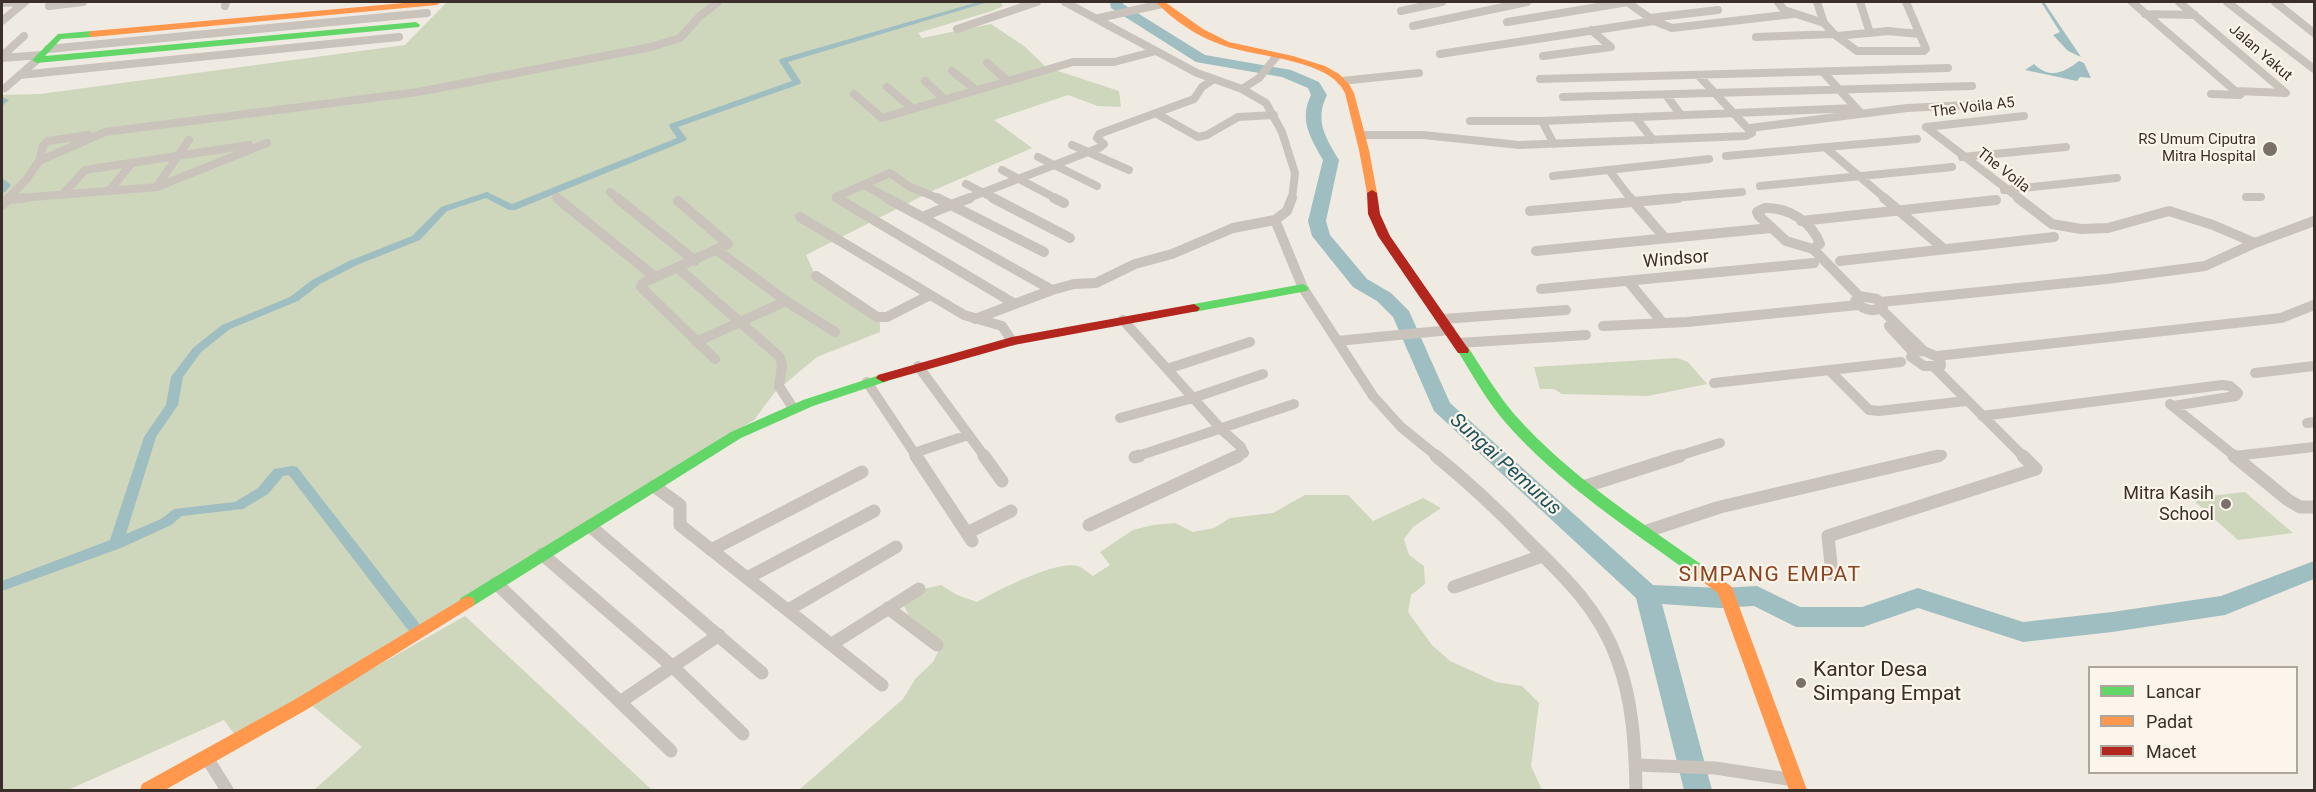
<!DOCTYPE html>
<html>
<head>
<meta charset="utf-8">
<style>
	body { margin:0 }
	#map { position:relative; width:2316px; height:792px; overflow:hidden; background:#efebe3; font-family:Roboto,sans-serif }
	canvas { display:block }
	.frame { position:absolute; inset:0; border:3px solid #3a3029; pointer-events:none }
	.legend { position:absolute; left:2088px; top:666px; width:210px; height:108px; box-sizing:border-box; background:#fbf5eb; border:2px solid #aea69d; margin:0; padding:8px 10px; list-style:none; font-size:18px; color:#3a3029 }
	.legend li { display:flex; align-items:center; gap:12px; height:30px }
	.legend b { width:30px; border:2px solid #aea69d }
</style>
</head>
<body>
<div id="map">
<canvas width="2316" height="792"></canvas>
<div class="frame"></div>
<ul class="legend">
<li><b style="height:8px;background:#63d668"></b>Lancar</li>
<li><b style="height:8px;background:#ff974d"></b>Padat</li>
<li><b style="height:8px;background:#b3261e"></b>Macet</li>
</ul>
</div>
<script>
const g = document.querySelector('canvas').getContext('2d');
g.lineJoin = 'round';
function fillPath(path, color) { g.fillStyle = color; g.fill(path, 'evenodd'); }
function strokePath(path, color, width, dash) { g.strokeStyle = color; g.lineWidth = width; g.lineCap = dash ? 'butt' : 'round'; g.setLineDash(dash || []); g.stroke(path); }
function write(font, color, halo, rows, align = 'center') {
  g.font = font + ' Roboto,sans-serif'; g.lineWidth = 4.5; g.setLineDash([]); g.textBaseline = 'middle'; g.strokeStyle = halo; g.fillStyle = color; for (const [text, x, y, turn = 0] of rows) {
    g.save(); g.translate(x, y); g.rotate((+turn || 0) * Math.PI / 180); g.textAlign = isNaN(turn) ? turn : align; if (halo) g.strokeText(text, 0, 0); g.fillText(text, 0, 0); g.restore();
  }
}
const green = new Path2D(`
	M447 2H1001L1003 6 992 11 918 33 922 38 991 24 1024 46 1046 67 1119 91 1121 107 1098 106 1068 95 994 120 1032 148 932 191 806 255 817 279 880 317V332L817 357 775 392 754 420 237 738 224 720 68 790H2V95L40 94 405 45Z
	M1677 358 1688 362 1707 384 1648 396 1562 394 1554 389H1540L1534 367Z
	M2245 492 2293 533 2238 540 2191 498Z
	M1305 495H1348L1373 521 1423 498 1441 508 1413 527 1404 539 1409 555 1424 566 1425 584 1411 595 1408 612 1432 645 1450 661 1496 682 1522 686 1539 703 1531 766 1542 790H799L903 699 916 678 933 662 942 644 910 618 902 602 918 590 941 585 957 595 977 602C996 591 1057 560 1077 566 1082 567 1088 573 1093 576L1110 565 1100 552 1133 530 1153 525 1175 523 1193 532 1214 528 1230 518 1273 513Z
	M465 616 652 790H314L362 747 310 704Z`);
const water = new Path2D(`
	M2041 2H2044L2081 57 2068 51 2053 35 2060 32Z
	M2079 61 2084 63 2091 78 2080 77 2077 81 2025 70 2034 64C2051 80 2064 72 2079 61Z`);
const canal = new Path2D(`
	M978 2H988L788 62 801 82 800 84 678 127 687 139 685 141 515 210H509L486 198 447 211 420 240 357 265 320 284 298 301 230 329 201 352 183 377 178 405 156 437 126 534 161 519 174 509 235 502 258 488 274 469 292 466 297 467 418 622 420 626 418 630 413 632 408 630 289 475 283 476 268 494 243 509 182 516 171 525 121 548 2 591V581L110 540 144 437 166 405 171 377 193 348 222 325 290 297 312 280 349 261 412 236 441 207 487 192 512 204 677 138 669 126 670 124 792 81 779 61 780 59Z
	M2 97 9 100 2 106Z
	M2 178 11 185 5 192 2 193Z`);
const river = new Path2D(`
	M1110 2H1123V4L1205 55 1291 70 1319 82 1327 95C1314 121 1326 138 1339 160L1326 221 1330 235 1367 279 1391 293 1409 311 1450 403 1653 585 1720 588 1757 586 1800 607H1862L1918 588 2023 622 2112 612 2221 596 2314 561V579L2225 615 2112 632 2023 642 1918 608 1863 627H1796L1754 606 1720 608 1662 604 1712 790H1684L1636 598 1434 411 1393 317 1377 301 1353 287 1312 236 1308 221 1323 160C1310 137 1299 120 1311 95L1308 88 1282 77 1196 62 1111 8Z`);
const streetFar2 = new Path2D(`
	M1065 2 1197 73 1242 89 1266 103 1282 132 1295 173 1292 199
	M1778 2 1784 10 1824 23
	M1860 2 1870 33
	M2132 2 2240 95 2211 94
	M2179 2 2286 93 2236 91
	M2227 2 2314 69
	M2275 2 2314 33
	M2 3 22 2
	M49 6 83 2
	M225 6 226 2
	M1401 11 1442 2
	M2145 14 2195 15
	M1099 18 1162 4
	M1650 18 1718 10
	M2 21 25 2
	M1654 21 1672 28 1793 14
	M1507 22 1628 2
	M1413 26 1527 2
	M957 29 1037 2
	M1834 34 1857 51H1924L1926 49 1906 2
	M1837 36 1888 31 1919 34
	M1756 37 1834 34 1824 23 1817 2
	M48 49 427 13
	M1440 54 1654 21 1627 2
	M2 56 24 36
	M1543 56 1611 47 1591 30
	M2 58 41 55
	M987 63 1008 81
	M952 71 976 90
	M1823 72 1859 111
	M20 75 399 37
	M1540 79 1948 68
	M925 81 945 100
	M1341 81 1419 73
	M887 87 913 109
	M5 88 37 60
	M1242 89 1259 78 1276 57
	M854 94 882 118 1073 62H1114L1156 51
	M1666 95 1681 115
	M1563 97 1972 86
	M1157 114 1198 137 1207 135 1238 117 1274 115
	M1635 117 1653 140
	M1470 121H1542
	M1926 127 2020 199
	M1926 127 2024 116
	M1750 128 1907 108 1990 104
	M1362 135H1423L1519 145 1746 136 1752 133 1698 75
	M1554 144 1542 121 1856 108
	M1072 145 1129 170
	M1826 148 1886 199
	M1726 156 1917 139
	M1038 157 1097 186
	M1962 157 2066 147
	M39 161 43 146 48 141 88 135
	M1002 170 1057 199
	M1609 170 1631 199
	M1553 176 1709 159
	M966 184 995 199
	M864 185 890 199
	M157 186 189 140
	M1760 186 1952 167
	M2004 190 2117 178
	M109 191 132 163
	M610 192 619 199
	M62 195 85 170 249 145
	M2246 197H2261
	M7 199 26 180 39 161 105 132 418 92 651 47 680 38 700 16 718 2
	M8 199 157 187 267 143
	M840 199 836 197 890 173 910 187 940 199
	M966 199 1101 147 1104 144 1097 138 1099 134 1194 99 1202 87 1214 79
	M1661 199 1742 192`);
const streetFar1 = new Path2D(`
	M557 198 655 277
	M617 198 695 261
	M837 198 1015 304
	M887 198 922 217
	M937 198 951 205 970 198
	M993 198 1070 238
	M1054 198 1064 203
	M1292 198 1287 211 1275 220 1303 288 1373 396 1401 427 1438 457
	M1630 198 1665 238
	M1884 198 1944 249
	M2018 198 2052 224 2081 229 2108 228 2169 211 2213 225 2255 243
	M8 199 23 198
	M678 201 728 244 643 283 641 287 715 359
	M2 205 9 198
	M1765 208C1788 207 1812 222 1820 244L1813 249 1786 241 1759 216 1757 212Z
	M1530 211 1678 198
	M800 217 964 315 1002 326 1012 341
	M1801 221 1996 200
	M1813 249 1859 296
	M718 251 786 301 835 332
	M1536 251 1771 228
	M1044 252 951 205 922 217 1052 290
	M1840 261 2054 237
	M678 268 780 357 782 366 779 386 793 408
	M816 276 877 317H887L930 295
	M1628 281 1662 322
	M1541 289 1814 263
	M1859 296 1877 299 1883 307C1872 313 1863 310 1855 301Z
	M1881 302 2107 279 2205 266 2255 243 2314 221
	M1881 309 1924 351
	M975 319 1052 290 1074 284 1096 283 1135 264 1172 254 1233 228 1275 220
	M1443 319 1566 310
	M1123 320 1222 430 1240 446 1244 453 1235 457
	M1603 326 1687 322 1858 305
	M1889 326 1913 352
	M1337 341 1450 330
	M696 342 786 301
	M1458 343 1586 335
	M1924 351 1940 358 1941 366H1924L1911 357 1913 352Z
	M1937 356 2281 318 2314 305
	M918 366 985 457
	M1935 368 2024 457
	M1167 369 1250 342
	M1829 370 1869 410 1879 411 1966 401
	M2255 373 2314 366
	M867 382 917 457
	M1714 383 1901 362
	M2170 404 2236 457
	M1982 416 2222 385 2230 386 2238 393 2236 396 2173 406
	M1120 418 1193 398 1263 374
	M2307 423 2314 422
	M914 453 968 435
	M2234 456 2314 447
	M1135 457 1294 404
	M1675 457 1720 443
	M1932 457 1942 455`);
const street = new Path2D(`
	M916 456 972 541
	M984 456 1002 481
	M1436 456C1468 482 1498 510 1527 540 1564 576 1599 609 1617 659 1633 701 1635 746 1636 790
	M2023 456 2036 469
	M2234 456 2288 500 2300 507H2314
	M1135 457 1139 456
	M654 486 680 505V525L882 685
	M1583 487 1680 456
	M1089 525 1238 456
	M590 526 762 673
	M1644 532 1720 507 1938 456
	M967 533 1011 511
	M711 550 862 472
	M542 554 672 666 743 734
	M1832 574 1828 536 2036 469
	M747 578 874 511
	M496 583 671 751
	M1454 587 1542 556
	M888 608 937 645
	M788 610 896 547
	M832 644 919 589
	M620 702 719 635
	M207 758 227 790
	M1636 765 1715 768 1794 780`);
const fast = new Path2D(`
	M416 22 420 25 419 27 37 63 32 60 58 34 92 31 96 34 92 37 61 39 45 56Z
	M1303 284 1309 288 1307 291 1194 312 1188 308 1194 304Z
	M1463 346 1468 347C1483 370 1497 394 1515 415 1569 476 1641 522 1708 569L1710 573 1708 577 1702 579 1696 577C1631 530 1559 484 1505 422 1486 400 1472 374 1457 350Z
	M883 374 888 375 890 378 888 381 813 406 741 438 473 606 467 608 461 606 459 602 461 598 731 432 803 400Z`);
const slow = new Path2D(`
	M415 2H441L437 5 92 37 88 34 92 31Z
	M1156 2H1165L1203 29 1229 42 1293 56 1325 66 1339 74 1349 84 1354 93 1369 150 1377 193 1376 195H1368L1367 193 1359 150 1345 93C1331 59 1253 57 1222 45 1198 37 1173 20 1156 2Z
	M1702 567 1731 586 1733 590 1807 790H1789L1718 593 1696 577 1694 573 1696 569Z
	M467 596 473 598 475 602 473 606 306 710 165 790H140L142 784 294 700Z`);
const jam = new Path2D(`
	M1372 190 1377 193 1380 214 1390 236 1469 350 1468 353H1458L1378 236 1368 214 1367 193Z
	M1194 304 1200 308 1198 311 1014 345 883 382 876 378 878 375 1012 337Z`);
const markers = [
	[2270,149,8,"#79716a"],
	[2226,504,6,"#79716a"],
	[1801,683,6,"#79716a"]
];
const farStreetnames = [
	["Jalan Yakut",2260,53,41],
	["The Voila A5",1973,108,-7],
	["The Voila",2003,171,38]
];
const farPoinames = [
	["RS Umum Ciputra",2256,140],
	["Mitra Hospital",2256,157]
];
const streetNames = [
	["Windsor",1676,260,-5]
];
const poiNames = [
	["Mitra Kasih",2214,494],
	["School",2214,515]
];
const waterNames = [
	["Sungai Pemurus",1505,465,42]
];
const quarterNames = [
	["SIMPANG EMPAT",1770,576]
];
const nearPoinames = [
	["Kantor Desa",1813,671],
	["Simpang Empat",1813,695]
];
fillPath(green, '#ced6bc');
fillPath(water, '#9ebec1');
fillPath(canal, '#9ebec1');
fillPath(river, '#9ebec1');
strokePath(streetFar2, '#c9c3bc', 8);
strokePath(streetFar1, '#c9c3bc', 10);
strokePath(street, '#c9c3bc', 13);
fillPath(fast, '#63d668');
fillPath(slow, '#ff974d');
fillPath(jam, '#b3261e');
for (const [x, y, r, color] of markers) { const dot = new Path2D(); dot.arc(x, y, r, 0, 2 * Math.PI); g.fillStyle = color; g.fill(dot); strokePath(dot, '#fbf5eb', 2); }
write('15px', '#3a3029', '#fbf5eb', farStreetnames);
write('15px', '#3a3029', '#fbf5eb', farPoinames, 'right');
write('18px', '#3a3029', '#fbf5eb', streetNames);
write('18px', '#3a3029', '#fbf5eb', poiNames, 'right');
write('italic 20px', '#1d535d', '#fbf5eb', waterNames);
g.letterSpacing = '1.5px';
write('21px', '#8c431f', '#fbf5eb', quarterNames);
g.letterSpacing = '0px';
write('21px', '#3a3029', '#fbf5eb', nearPoinames, 'left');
</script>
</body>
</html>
